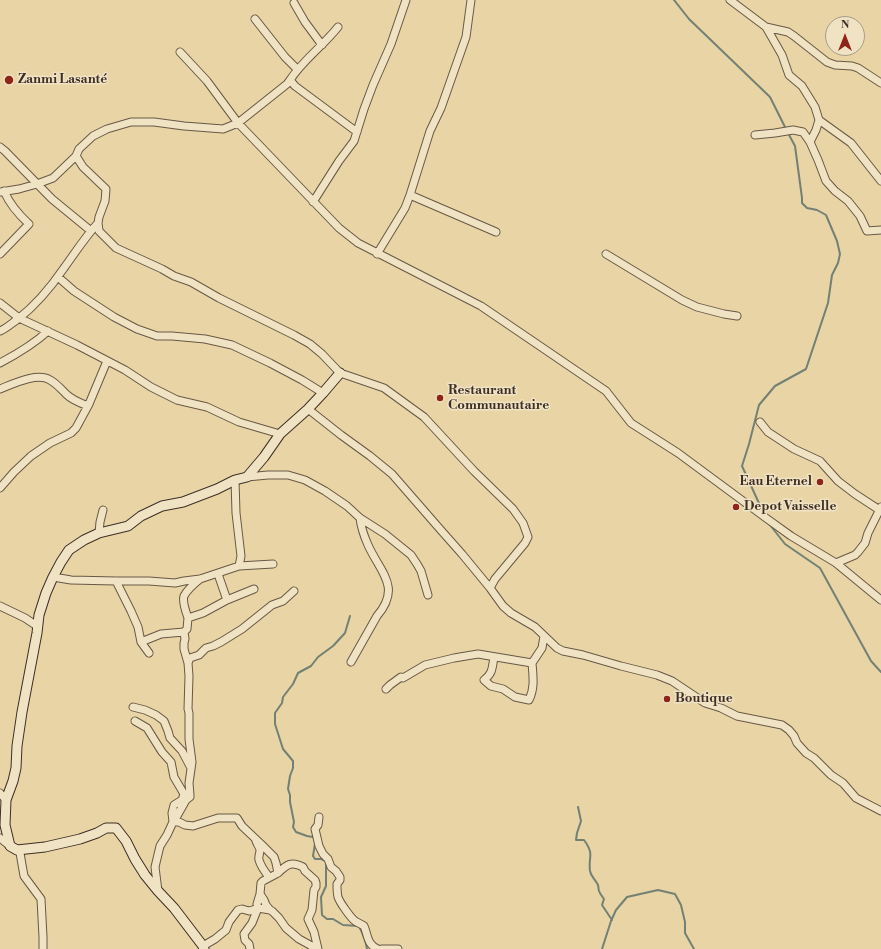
<!DOCTYPE html>
<html>
<head>
<meta charset="utf-8">
<style>
	body { margin:0 }
	#map { position:relative; width:881px; height:949px; overflow:hidden; background:#e8d4a5; font-family:"Libre Bodoni",serif }
	canvas { display:block }
	.north { position:absolute; left:825px; top:16px; width:40px; height:40px; box-sizing:border-box; background:#f0e3c4; border:1px solid #a99b84; border-radius:50%; rotate:0deg; font-size:11px; font-weight:700; line-height:16px; text-align:center; color:#3e2e25 }
	.north::after { content:''; display:block; margin:auto; width:14px; height:18px; background:#8f2418; clip-path:polygon(50% 0,100% 100%,50% 72%,0 100%) }
</style>
</head>
<body>
<div id="map">
<canvas width="881" height="949"></canvas>
<div class="north">N</div>
</div>
<script>
const g = document.querySelector('canvas').getContext('2d');
g.lineJoin = 'round';
function strokePath(path, color, width, dash) { g.strokeStyle = color; g.lineWidth = width; g.lineCap = dash ? 'butt' : 'round'; g.setLineDash(dash || []); g.stroke(path); }
function write(font, color, halo, rows, align = 'center') {
  g.font = font + ' "Libre Bodoni",serif'; g.lineWidth = 3; g.setLineDash([]); g.textBaseline = 'middle'; g.strokeStyle = halo; g.fillStyle = color; for (const [text, x, y, turn = 0] of rows) {
    g.save(); g.translate(x, y); g.rotate((+turn || 0) * Math.PI / 180); g.textAlign = isNaN(turn) ? turn : align; if (halo) g.strokeText(text, 0, 0); g.fillText(text, 0, 0); g.restore();
  }
}
const stream = new Path2D(`
	M674 0 689 19 770 97 786 129
	M763 512 742 466 749 444 759 405 775 386 806 369 828 303 832 275 838 263 840 254 837 241 826 215 817 210 807 208 802 203V198L795 146 788 133
	M770 525 785 544 820 568 871 661 881 672
	M578 807 581 821 577 833 576 840H584C595 855 588 856 590 871 591 877 595 879 598 885 599 889 598 887 599 891 600 894 602 896 604 899L602 905 612 920
	M315 839 313 837 307 836 296 832 293 827 294 822 290 802V795L288 789 290 776 293 768V761L283 749 275 724V713L282 703 283 697 293 684 298 673 311 666 318 657 333 646 345 633 350 616
	M315 844 313 856 315 859H321L326 861V886L321 897 322 915 327 919H333L343 925 359 926C362 932 366 942 367 949
	M602 949 611 921 616 910 627 897 658 890 675 894 681 905 685 922V933L694 949`);
const street = new Path2D(`
	M730 0 766 27 782 55 789 75 802 86 815 107 819 120 816 130 810 142
	M294 3 305 22 322 45
	M255 19 285 57 297 69
	M766 27 788 32 794 36 827 62 835 65 852 66 858 68 881 83
	M180 52 207 81 238 123 339 228 358 243 481 306 606 391 631 423 678 453 766 518 791 536 836 563 881 600
	M290 80C303 60 323 46 338 27
	M819 120 851 143 881 181
	M357 132 295 86 290 80 287 84 238 123 223 129 184 126 154 122H131L107 129 93 136 79 149 76 156 83 167 106 189 105 201 99 217 98 223 99 231 116 248 162 269 174 276 191 282 219 298 294 335 310 344 322 354 340 373 349 376 384 388 424 417 474 471 513 509 523 523 528 537 525 543 495 579 490 588
	M755 135 775 133 793 130 803 132 810 142 818 160 826 181 835 191 848 201 860 216 867 231 881 230
	M0 147 5 151 52 199 91 231
	M0 192 19 189 37 184 53 178 76 156
	M410 195 496 232
	M313 202 339 161 354 141 364 109 373 85 391 44 406 0
	M0 254 29 224C18 214 10 205 4 191
	M377 254 405 208 410 195 430 131 441 108 466 37 471 0
	M606 254 682 300 697 307 724 314 737 316
	M58 277 74 291 114 317 137 329 157 336H172L205 339 232 345 270 363 302 380 323 393
	M0 303 19 318 77 345 125 370 151 387 177 400 207 407 239 422 280 434
	M0 331C7 328 12 323 18 319 36 305 51 287 64 268 75 253 85 237 98 223
	M0 363C17 354 34 344 48 331
	M0 389C13 384 37 372 50 380 56 383 61 389 66 394 72 400 80 403 88 406
	M308 409 341 435 370 456 392 474 439 528 462 554 490 588 503 606 511 613 535 627 557 648 563 651 583 655 621 666 657 675 672 681 705 703 721 708 737 716 782 725 789 730 794 736 797 743 806 753 814 758 831 775 843 783 856 798 881 811
	M760 422 768 432 794 449 820 461 838 481 855 494 881 511
	M247 477 268 475H288L305 480 325 491 347 506 360 518 385 534 411 555 417 564 421 571 428 595
	M235 480 236 513 241 556 239 566
	M0 488 14 472 31 456 50 443 71 433 76 428 89 404 107 361
	M99 533 100 522 103 510
	M836 563 855 555 858 552 865 543 868 533 881 507
	M218 574 227 600
	M53 577 71 580 116 581H149L175 583 184 581 200 579 239 566 273 564
	M116 581 131 611 138 627 141 642 149 653
	M0 606 25 618 37 626
	M188 618C186 612 182 602 184 596 187 590 195 583 200 579
	M184 632 185 639 184 643V649L188 663
	M141 642 161 634 184 632 187 629 188 618 203 613 227 600 254 589
	M494 657C492 668 493 673 484 680L491 686 503 689 515 697 529 700C535 688 533 676 532 663
	M351 662 377 616C402 587 380 572 368 545 364 536 361 528 360 518
	M386 689 390 685 401 677 403 678 425 665 454 658 478 654 532 663 542 648 544 636
	M133 707 145 710 156 715 164 721 168 731 170 738 182 751 191 768
	M135 721 147 728 162 752 171 762 174 777 184 794 182 800 174 805 172 813 173 822 167 835 160 846 155 867 158 891
	M0 793 6 800
	M319 817 318 825 315 829 319 846 323 854 328 859 331 867 336 871 340 877V880L337 884C337 888 337 893 338 897 340 903 351 918 355 921 358 923 361 924 364 926 368 935 367 945 378 949
	M173 822 177 816 186 800 190 797V795L189 783 192 762 189 739V713L188 709 189 676 188 663 190 658 199 655 206 648 213 646 221 642 242 629 272 605 283 601 294 591
	M173 822H179L185 825 193 826 218 818H237L242 826 262 845 274 857 276 863 278 873 263 881 261 883 260 894 264 900 266 905 270 910 272 911 279 918 286 928 299 939 310 945 316 949
	M0 838 10 846
	M256 841C257 844 260 848 260 850 260 854 258 857 259 860 261 867 265 872 269 877
	M17 850 20 853 24 876 41 899 43 937V949
	M278 873C287 864 292 861 303 867L305 871 315 880 316 883V887L314 890 312 910 308 919 314 932 318 949
	M203 946 215 939 226 930 229 922 238 910 242 909 249 911 253 910 258 908 270 910
	M250 949 249 944 245 940 244 934 252 923 258 908 257 904 260 894
	M382 949H398`);
const secondary = new Path2D(`
	M204 949 203 946 174 908 158 891 145 875 135 859 126 841 116 828H106L97 833 80 839 45 847 17 850 10 846 5 825 6 800 13 781 16 768 17 746 22 712 37 633 39 615 46 593 53 577 61 562 69 550 84 540 99 533 128 526 141 516 162 506 183 502 217 489 235 480 247 477 264 457 280 434 308 409 323 393 340 373`);
const markers = [
	[9,80,5,"#8f2418"],
	[440,398,4,"#8f2418"],
	[820,482,4,"#8f2418"],
	[736,507,4,"#8f2418"],
	[667,699,4,"#8f2418"]
];
const poiNames = [
	["Zanmi Lasanté",18,80],
	["Restaurant",448,391],
	["Communautaire",448,406],
	["Eau Eternel",812,482,"right"],
	["Depot Vaisselle",744,507],
	["Boutique",675,699]
];
strokePath(stream, '#738175', 2);
strokePath(street, '#685845', 9);
strokePath(secondary, '#3e2e25', 11);
strokePath(street, '#f0e3c4', 7);
strokePath(secondary, '#f0e3c4', 9);
for (const [x, y, r, color] of markers) { const dot = new Path2D(); dot.arc(x, y, r, 0, 2 * Math.PI); g.fillStyle = color; g.fill(dot); strokePath(dot, '#f0e3c4', 1.5); }
write('bold 13px', '#3e2e25', '#f0e3c4', poiNames, 'left');
</script>
</body>
</html>
